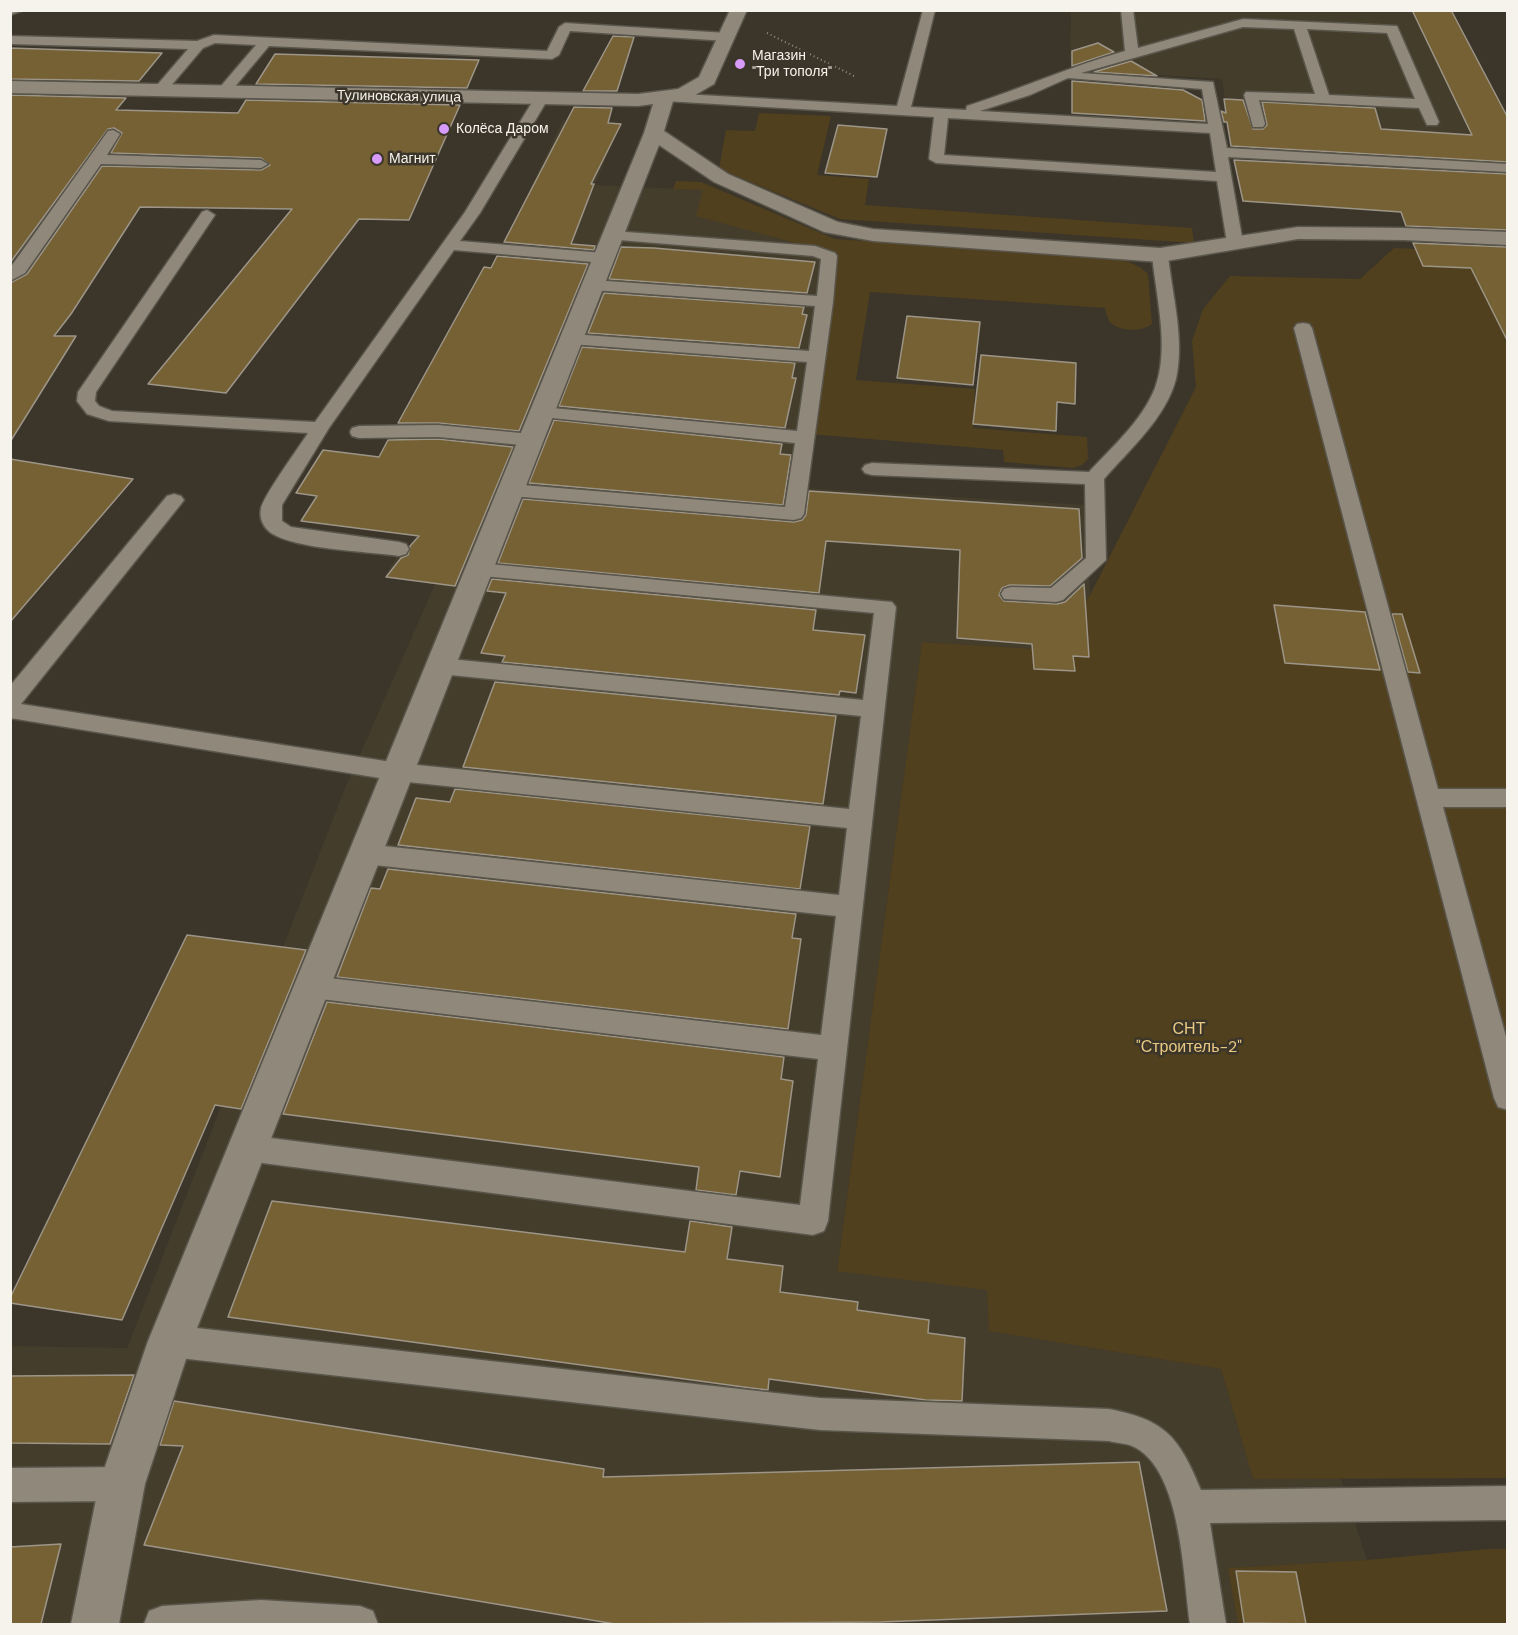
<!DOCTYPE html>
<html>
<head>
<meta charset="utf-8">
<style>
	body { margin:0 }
	#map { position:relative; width:1518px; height:1635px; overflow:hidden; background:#3b352a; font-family:"DM Sans",sans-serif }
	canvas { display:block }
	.frame { position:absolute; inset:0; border:12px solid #f6f3ec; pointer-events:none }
</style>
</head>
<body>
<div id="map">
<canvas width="1518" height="1635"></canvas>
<div class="frame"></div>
</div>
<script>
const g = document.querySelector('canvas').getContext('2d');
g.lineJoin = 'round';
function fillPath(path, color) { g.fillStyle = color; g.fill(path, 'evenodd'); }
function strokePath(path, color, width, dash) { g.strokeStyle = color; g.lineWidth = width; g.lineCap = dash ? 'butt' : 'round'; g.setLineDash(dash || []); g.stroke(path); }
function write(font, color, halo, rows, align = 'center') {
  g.font = font + ' "DM Sans",sans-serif'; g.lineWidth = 5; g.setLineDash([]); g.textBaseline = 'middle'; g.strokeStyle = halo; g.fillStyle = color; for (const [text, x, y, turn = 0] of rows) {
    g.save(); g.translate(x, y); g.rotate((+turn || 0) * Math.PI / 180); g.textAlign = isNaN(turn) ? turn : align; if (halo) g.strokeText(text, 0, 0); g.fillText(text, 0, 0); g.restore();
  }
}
const built = new Path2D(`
	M1063 11H1451L1507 159 1231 140 1222 79 1095 71 1070 59 1071 11Z
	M563 120 620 124 595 185 703 190 833 252 803 488 1087 505 1090 595 1054 650 922 642 837 1270 987 1290 990 1331 1221 1369 1253 1479H1341L1367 1560 1229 1568 1238 1624H11V1346L127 1348 343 793 435 584 385 577 397 556 407 557 419 536 568 246 541 233 510 231Z`);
const green = new Path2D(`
	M759 113 831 116 817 175 869 179 865 205 1192 228 1194 243 840 219 719 169 726 130 755 131Z
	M676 181 701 182 835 239 1113 258 1129 262 1140 267 1148 274 1152 324C1142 332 1119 332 1110 322 1107 318 1106 313 1105 308L870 292 856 380 975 389 973 428 1087 437 1088 459 1082 465 1073 468 1004 462 1003 450 797 433 833 253 696 216 703 190 673 189Z
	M1394 248 1507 253V1478L1253 1479 1221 1369 989 1331 987 1290 837 1271 922 642 1054 650 1090 595 1196 387 1192 341 1203 309 1230 276 1360 279Z
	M1488 1549H1507V1624H1238L1228 1568 1367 1560Z`);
const building = new Path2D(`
	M1412 10H1451L1508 118V162L1231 146 1227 122H1224L1221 111 1226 113 1224 99 1243 100 1253 129H1263L1267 125 1262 102 1375 108 1381 129 1472 135Z
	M613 36 634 37 617 91H583Z
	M1098 43 1114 52 1072 66V51Z
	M10 48 162 53 139 81 10 79Z
	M275 54 479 60 467 88 256 84Z
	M1131 61 1157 76 1094 72Z
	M1072 81 1183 90 1202 100 1205 121 1072 113Z
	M10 95 126 98 116 110 238 113 246 100 460 105 409 220 359 219 226 393 148 384 292 209 140 207 71 314 54 336H76L10 442V283L27 274 102 166 261 170 270 165 261 158 111 153 122 133 114 128 108 129 10 263Z
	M574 107 612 108 608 123 621 124 591 184H594L571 244 595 246 594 250 504 242Z
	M838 125 887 129 877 177 825 173Z
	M1234 160 1508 174V230L1406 226 1401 212 1243 201Z
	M1413 243 1508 247V342L1471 268 1423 266Z
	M621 247 654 248 815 262 807 293 609 279Z
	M497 256 588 264 519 431 438 423H398L484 267 491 268Z
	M604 293 804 307 802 314 807 315 799 348 588 333Z
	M907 316 980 322 973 385 897 378Z
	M582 347 795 363 792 378H796L785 428 559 406Z
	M981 355 1076 363 1075 404 1057 402 1056 431 973 424Z
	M554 420 782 444 780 454 791 455 783 505 529 483Z
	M438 439 513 447 455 586 386 577 401 558 408 555 410 546 419 536 301 521 317 496 296 493 323 450 379 457 388 440Z
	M10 459 133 479 10 622Z
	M809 491 1079 509 1082 558 1050 586 1010 585 1002 588 999 595 1004 601 1057 604 1065 602 1084 584 1089 657 1073 656 1075 671 1034 669 1032 644 957 638 960 550 826 541 819 593 498 563 523 499 794 522 802 520 806 515Z
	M492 579 816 610 813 630 865 635 856 693 840 691 839 695 502 662 505 656 481 653 506 593 487 591Z
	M1274 605 1365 612 1380 670 1285 663Z
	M1392 614H1402L1420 673 1408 672Z
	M495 682 836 716 823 804 463 767Z
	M455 789 810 826 800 889 398 845 416 798 450 802Z
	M388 869 796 914 792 938 801 939 788 1029 337 977 371 888 380 889Z
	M187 935 306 950 241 1109 215 1105 122 1320 10 1303V1298Z
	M327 1002 784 1057 781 1079 793 1081 780 1177 740 1171 736 1195 696 1190 699 1167 283 1114Z
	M272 1201 685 1252 690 1221 732 1227 727 1259 783 1266 780 1292 858 1302 857 1310 929 1320 928 1333 965 1338 962 1401 926 1400 769 1379 768 1390 751 1388 228 1317Z
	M134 1375 110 1444 10 1443V1376Z
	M174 1401 604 1469 603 1477 1139 1462 1167 1611 881 1622 615 1624 144 1545 183 1446 160 1445Z
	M61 1544 41 1624H10V1547Z
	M1236 1571 1296 1572 1306 1624 1244 1623Z`);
const path = new Path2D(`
	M767 33 854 76`);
const service = new Path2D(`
	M10 10H24L10 15Z
	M923 10H935L911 107 966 110 967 106C1021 89 1071 66 1125 51L1121 10H1133L1138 48 1243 19 1397 26 1439 122 1437 125H1427L1419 108 1259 100 1265 124 1263 127H1253L1244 95 1246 92 1315 94 1294 29 1243 27 1081 73 1213 82 1227 148 1508 164V172L1228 157 1243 243 1235 248 1227 243 1217 181 936 163 929 159 934 117 665 101 658 97 665 93 897 106ZM1307 29 1387 33 1415 99 1329 95ZM1068 78 1202 89 1208 124 980 111 1030 95ZM948 118 1210 133 1216 172 944 155Z
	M565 23 727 33 733 37 727 41 570 31 559 55 552 59 269 46 227 96 222 97 215 93 256 45 215 43 203 48 164 94 159 95 152 91 188 49 10 44V36L197 41 214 35 547 51 559 27Z
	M541 95 548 99 480 213 460 241 604 253 612 258 604 263 454 250 329 428 282 505V521L291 527 399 542 406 544 409 549 406 554 399 556C366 551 298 550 271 533 263 527 259 518 261 508 265 493 298 449 308 433L109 421 87 414 77 401 78 392 202 212 207 210 215 215 96 392 95 401 99 406 112 411 315 422 465 212 534 99Z
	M113 130 120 134 107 155 261 160 268 164 261 168 101 164 25 273 10 281V268L108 131Z
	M613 231 815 246 835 253 837 256 833 302 804 514 801 518 794 520 511 496 504 494 501 490 504 486 511 484 785 507 795 443 542 417 536 416 533 412 536 408 542 407 797 431 807 362 571 344 565 343 562 339 565 335 571 334 809 351 815 306 593 290 585 285 593 280 817 296 821 259 813 256 607 239 605 236Z
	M1160 250 1168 255C1172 294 1185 340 1176 379 1166 418 1129 450 1104 479L1106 560 1063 600 1056 602 1004 599 1001 594 1004 589 1011 587 1051 588 1086 558 1085 484 872 475 865 473 862 469 865 465 872 463 1089 472C1112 447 1142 421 1155 388 1170 348 1156 296 1152 255Z
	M1303 323 1309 324 1312 328 1438 789H1508V807H1443L1508 1044V1110L1498 1107 1494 1098 1294 328 1297 324Z
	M438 425 531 434 538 436 540 440 538 444 531 446 438 437 359 438 352 436 350 432 352 428 359 426Z
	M174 494 181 496 184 500 181 504 21 704 398 763 849 809 861 716 440 674 432 671 429 666 432 661 440 658 863 700 874 613 472 575 469 570 472 565 479 563 892 602 896 607 828 1221 824 1231 813 1235 247 1161 237 1157 233 1148 237 1139 247 1135 800 1205 818 1059 312 998 303 995 299 987 303 979 312 976 821 1035 836 916 365 864 356 861 353 854 356 847 365 844 839 895 847 828 398 781 10 718V686L167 496Z
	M170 1325 820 1398 1109 1409C1166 1420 1179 1437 1201 1490L1508 1486V1520L1210 1523 1226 1624H1190C1183 1577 1182 1468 1132 1446 1125 1443 1116 1443 1109 1441L820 1430 170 1357 159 1352 154 1341 159 1330Z
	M122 1467 134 1472 139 1484 134 1496 122 1501 10 1502V1468Z
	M261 1600 360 1606 373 1611 378 1624H144L149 1611 162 1606Z`);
const minor = new Path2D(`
	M730 10H747L714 84 690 98 673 101 664 131 728 174 838 222 873 229 1160 248 1298 227 1404 228 1508 232V245L1404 240 1298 239 1160 262 873 241 824 232 714 182 659 145 192 1341 145 1484 119 1624H71L99 1484 148 1341 644 133 653 104 638 106 10 93V81L638 94 678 89 699 77Z`);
const markers = [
	[740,64,6,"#d79bf9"],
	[444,129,6,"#d79bf9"],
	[377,159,6,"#d79bf9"]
];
const farPoinames = [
	["Магазин",752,56],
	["\"Три тополя\"",752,72],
	["Колёса Даром",456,129],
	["Магнит",389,159]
];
const farStreetnames = [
	["Тулиновская улица",399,97,1]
];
const parkNames = [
	["СНТ",1189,1030],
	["\"Строитель-2\"",1189,1048]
];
fillPath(built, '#453d2b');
fillPath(green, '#50401e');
fillPath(building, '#766135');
strokePath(building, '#9c9588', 1.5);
strokePath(service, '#59554b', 3);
strokePath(minor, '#59554b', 3);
strokePath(path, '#928e85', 2, [1, 3]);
fillPath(service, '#8f887b');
fillPath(minor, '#8f887b');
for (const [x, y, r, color] of markers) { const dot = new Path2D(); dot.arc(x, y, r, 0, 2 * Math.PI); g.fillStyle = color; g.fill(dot); strokePath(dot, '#3b352a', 2); }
write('14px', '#f6f3ec', '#3b352a', farPoinames, 'left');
write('14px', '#f6f3ec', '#3b352a', farStreetnames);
write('16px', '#eac982', '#3b352a', parkNames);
</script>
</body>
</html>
